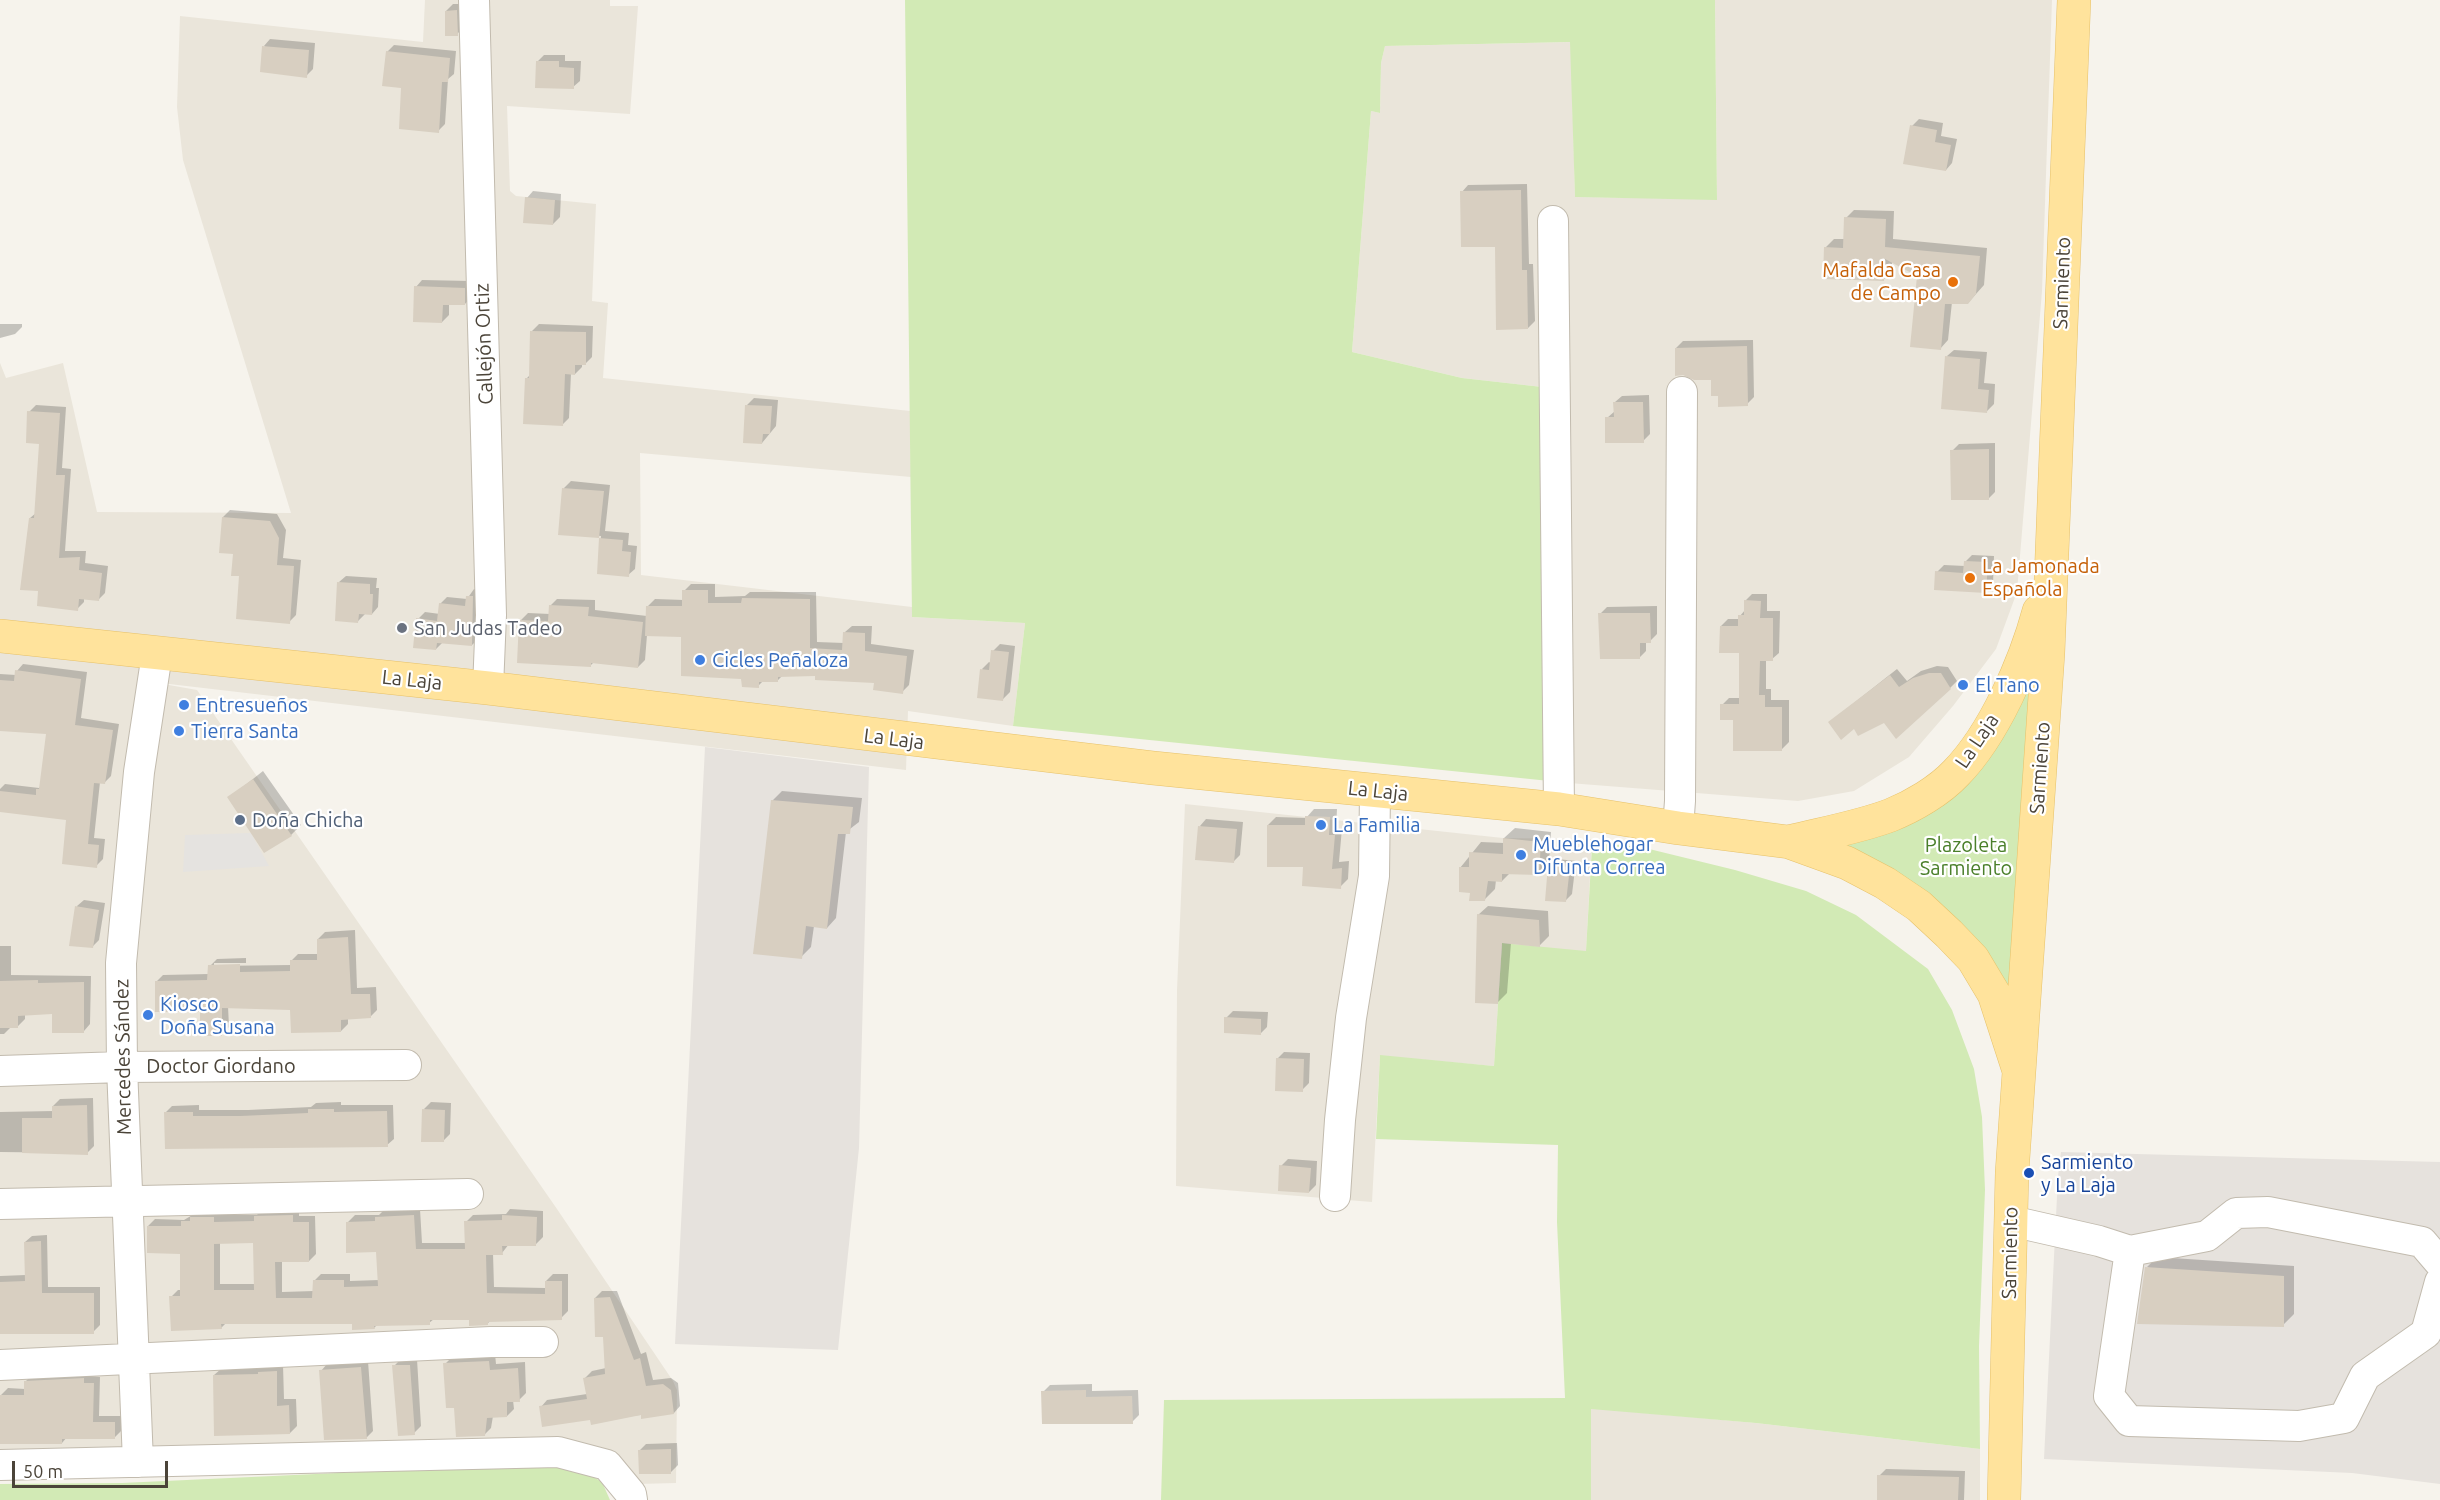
<!DOCTYPE html>
<html>
<head>
<meta charset="utf-8">
<style>
	body { margin:0 }
	#map { position:relative; width:2440px; height:1500px; overflow:hidden; background:#f6f3ec; font-family:Ubuntu,sans-serif }
	canvas { display:block }
	.scale { position:absolute; left:12px; top:1461px; width:156px; height:27px; box-sizing:border-box; border:3px solid #4b4439; border-top:0; padding-left:8px; font-size:18px; line-height:21px; white-space:nowrap; color:#4b4439; -webkit-text-stroke:4px #fff; paint-order:stroke }
</style>
</head>
<body>
<div id="map">
<canvas width="2440" height="1500"></canvas>
<div class="scale">50 m</div>
</div>
<script>
const g = document.querySelector('canvas').getContext('2d');
g.lineJoin = 'round';
function fillPath(path, color) { g.fillStyle = color; g.fill(path, 'evenodd'); }
function strokePath(path, color, width, dash) { g.strokeStyle = color; g.lineWidth = width; g.lineCap = dash ? 'butt' : 'round'; g.setLineDash(dash || []); g.stroke(path); }
function write(font, color, halo, rows, align = 'center') {
  g.font = font + ' Ubuntu,sans-serif'; g.lineWidth = 4.5; g.setLineDash([]); g.textBaseline = 'middle'; g.strokeStyle = halo; g.fillStyle = color; for (const [text, x, y, turn = 0] of rows) {
    g.save(); g.translate(x, y); g.rotate((+turn || 0) * Math.PI / 180); g.textAlign = isNaN(turn) ? turn : align; if (halo) g.strokeText(text, 0, 0); g.fillText(text, 0, 0); g.restore();
  }
}
const residential = new Path2D(`
	M425 0H610V6H638L630 114 507 106 510 191 516 196 596 204 592 301 608 303 603 378 910 411 911 477 640 453 641 575 912 607V617L1025 623 1013 726 908 711 906 770 152 682 197 690 557 1209 673 1381 677 1390 676 1483 638 1484 623 1461 609 1450 569 1439 0 1454V363L6 378 63 363 97 512 291 513 183 160 177 107 180 16 423 42Z
	M1715 0H2052L2042 291 2017 592 1996 649 1953 706 1909 757 1854 791 1798 801 1569 783V390L1462 378 1352 352 1371 111 1380 113 1381 63 1385 46 1571 42 1575 197 1717 199Z
	M1185 804 1503 838 1592 839 1586 952 1502 944 1494 1066 1380 1056 1372 1202 1176 1186 1177 990Z
	M1590 1408 1756 1423 1980 1449V1500H1590Z`);
const industrial = new Path2D(`
	M705 747 869 767 859 1148 838 1350 675 1344Z
	M2061 1152 2440 1162V1484L2352 1473 2044 1459 2058 1176Z`);
const green = new Path2D(`
	M905 0H1715L1717 200 1575 197 1570 42 1385 46 1381 63 1380 113 1371 111 1352 352 1462 378 1569 390V783L1013 726 1025 623 912 617Z
	M2032 665 2016 1011 1828 845 1883 832Z
	M1607 844 1641 847 1735 870 1806 891 1856 915 1928 969 1952 1010 1974 1069 1982 1117 1985 1190 1979 1346 1980 1449 1756 1423 1591 1409V1500H1161L1164 1400 1565 1398 1557 1222 1558 1145 1376 1139 1380 1055 1494 1066 1502 943 1586 951 1592 846Z
	M531 1464 580 1469 602 1482 610 1500H0V1484L122 1483Z`);
const parking = new Path2D(`
	M251 833 269 866 183 872 185 835Z`);
const shadow = new Path2D(`
	M453 4H463L464 27 457 34 446 11Z
	M270 39 315 43 313 69 306 76 264 46Z
	M394 45 456 51 454 74 448 79 445 124 438 131 402 87 387 52Z
	M544 55H565V61H581L580 81 573 87 537 62Z
	M1919 119 1943 123 1941 136 1957 139 1952 163 1946 170 1912 126Z
	M1527 184 1529 264H1533L1535 321 1528 328 1496 245 1462 192 1468 185Z
	M533 191 561 194 560 217 553 224 527 198Z
	M1854 210 1894 211 1893 239 1987 248 1984 285 1968 303 1952 302 1948 340 1940 349 1919 275 1892 261V271L1883 280 1825 248 1834 239H1845L1846 218Z
	M422 280 471 281V297L465 304 449 303V315L442 322 416 287Z
	M0 324H22V327L15 334 0 338Z
	M539 324 593 326 592 357 585 364H582V367L575 374 571 373 569 418 562 425 527 378 531 374 532 331Z
	M1753 340 1754 397 1747 404 1676 348 1683 341Z
	M1954 350 1987 352 1984 383 1995 384 1994 404 1987 411 1947 356Z
	M1649 395 1650 434 1643 441 1607 418 1615 411V402L1622 396Z
	M754 398 778 400 776 426 762 443 747 405Z
	M36 405 66 407 62 468 71 469 65 551H86L85 563 108 566 105 593 98 600 84 598V602L77 609 40 590 30 518 36 513 40 443 29 412Z
	M1995 443V492L1988 499 1952 451 1959 444Z
	M571 481 610 485 605 531 629 533 628 545 637 546 635 569 628 575 598 572 601 536 560 533 564 488Z
	M230 510 277 514 286 530 283 558 301 560 296 615 289 622 241 575 223 517Z
	M1972 555 1994 556 1993 584 1986 591 1937 572 1944 565 1965 566V562Z
	M346 576 377 578 376 588H379L378 607 372 614H365L358 621 339 582Z
	M691 584H715V597L745 596 750 592H816L817 642 844 643 845 632 852 626H872L871 644 914 650 909 685 902 692 876 681 817 675H783L778 680H764L758 686 682 635H647L645 660 638 667 594 662 590 666 521 620 528 613 550 614V606L557 599 595 600V610L647 616 648 606 655 599 684 600V591Z
	M474 589 480 590 479 638 472 645 443 642 436 649 418 619 425 612 440 614V604L447 597 467 599Z
	M1752 594H1767V611H1780L1779 653 1772 659H1766V689H1771V700H1789V742L1782 749 1735 719 1722 705 1729 698H1740L1741 652 1721 626 1728 619H1740V616L1745 610V601Z
	M1657 606V634L1650 641H1646V651L1639 658 1600 614 1607 607Z
	M1000 644 1015 646 1010 692 1003 699 982 669 989 662 991 663 993 651Z
	M23 664 87 672 81 718 119 724 111 776 104 783 100 782 94 838 105 839 103 859 96 866 67 818 0 810V789L5 784 39 788 41 786 48 732 0 729V674L16 675 17 671Z
	M1937 666 1948 667 1957 681 1950 688 1885 721 1855 726 1830 722 1897 669 1907 681 1921 671Z
	M263 771 301 825 291 835 265 851 229 798Z
	M782 791 862 798 859 822 846 832 836 918 827 928 814 926 811 947 801 957 772 801Z
	M1314 809H1337L1336 828H1342L1339 862 1349 861 1348 879 1340 887 1268 825 1276 817 1306 818Z
	M1206 819 1243 822 1240 855 1233 862 1200 826Z
	M1515 828 1551 832 1549 863 1539 873H1510L1502 881 1496 880 1495 889 1484 900 1471 891 1460 868 1481 842 1504 843V838Z
	M1557 859 1576 861 1572 894 1565 901 1550 866Z
	M84 900 105 903 99 940 92 947 77 906Z
	M1488 906 1548 911 1549 936 1539 946 1511 943 1507 993 1497 1003 1478 915Z
	M355 930 357 988 376 987 377 1010 370 1017 348 1018V1024L341 1031 292 1008 228 1006 229 1027 222 1034 201 1010 156 982 163 975 209 974 210 966 217 959 246 958V963H214V966L291 965V961L298 954H319L318 939 325 932Z
	M0 946H11V975L91 976 90 1024 84 1031 54 1012 25 1014V1019L18 1026H12L4 1034H0Z
	M1233 1011 1268 1012 1267 1027 1260 1034 1226 1018Z
	M1284 1052 1310 1053 1309 1083 1302 1090 1277 1059Z
	M93 1098 94 1146 87 1153 0 1152V1112L54 1111 53 1106 60 1099Z
	M341 1102V1105H393L394 1139 387 1145 165 1113 172 1106 199 1105V1110H248L311 1107 316 1103Z
	M431 1102 451 1103 450 1134 443 1141 424 1109Z
	M1288 1159 1317 1161 1316 1185 1309 1192 1281 1166Z
	M262 1209H299V1216H315L316 1254 309 1261H282V1292L314 1291V1281L321 1274H350V1281L379 1280 378 1251 348 1222 355 1215H379L383 1211 420 1209 422 1243H466V1222L473 1215 506 1214 510 1209 543 1211V1237L536 1244H509L502 1253H493L494 1287 546 1288V1281L553 1274H568V1311L561 1318 491 1320 488 1323 470 1318 434 1319 429 1323 378 1324 374 1328 353 1323H226L221 1328 171 1297 178 1290H182V1252L148 1226 155 1219 184 1220 199 1211 220 1210V1215H257ZM220 1242H254L255 1284H220Z
	M47 1235 48 1287H100V1325L93 1332 0 1333V1276L26 1275 25 1242 32 1236Z
	M2157 1257 2294 1266V1314L2283 1325 2147 1267Z
	M602 1291H617L641 1354 646 1352 653 1380 671 1378 678 1383 680 1406 674 1413 591 1418 541 1407 547 1400 587 1394 585 1378 592 1371 606 1368 605 1335 595 1298Z
	M495 1354 496 1364 525 1362 526 1393 519 1400H513L514 1409 507 1416H493L491 1428 484 1435 456 1406 445 1364 452 1357Z
	M401 1359H417L421 1426 414 1433 394 1366Z
	M368 1361 373 1431 366 1438 321 1371 327 1364Z
	M266 1365H283L284 1399H296L297 1426 290 1433 214 1375 221 1369 263 1368Z
	M90 1372V1376L100 1377 99 1416H121V1431L114 1438 67 1437 62 1443 1 1395 8 1388 25 1389V1382L32 1375Z
	M1092 1384V1391L1138 1390 1139 1415 1132 1422 1043 1392 1050 1385Z
	M677 1443 678 1465 671 1472 639 1451 646 1444Z
	M1886 1469 1965 1471 1964 1500H1902L1879 1476Z`);
const building = new Path2D(`
	M457 10 458 36H445V11Z
	M262 46 309 50 307 78 260 72Z
	M386 51 450 58 448 82H442L439 133 399 129 401 88 382 86Z
	M536 61H559V67L574 68V89L535 88Z
	M1910 125 1937 130 1935 142 1951 145 1946 171 1903 164Z
	M1521 190 1522 270H1527L1528 329 1496 330 1495 247H1461L1460 191Z
	M525 197 555 200 553 225 523 223Z
	M1844 217 1886 219 1885 247 1980 256 1976 294 1968 304H1945L1941 350 1910 347 1917 276 1885 259 1884 281 1823 279 1824 247 1843 248Z
	M414 286 465 288V305H443L442 323 413 322Z
	M530 331 586 332V365H575V375L565 374 563 426 523 424 525 378H529Z
	M1747 346 1748 406 1718 407V396H1711V380H1694L1683 375 1675 376V348Z
	M1945 356 1980 359 1978 389 1989 390 1987 413 1941 409Z
	M1613 402H1643L1644 443H1605V417H1614Z
	M745 405 772 406 770 434H763L762 444 743 443Z
	M27 411 60 413 56 475H65L59 558 80 557 79 570 102 573 99 601 79 599 78 611 37 606 38 591 20 590 29 518H34L39 444 26 443Z
	M1989 449V500H1951L1950 450Z
	M562 488 604 491 599 538 558 535Z
	M222 517 270 521 279 538 277 565 294 566 290 624 236 619 239 576H231L233 554 219 553Z
	M599 538 623 540 622 551 631 552 629 577 597 574Z
	M1964 561 1988 562 1986 593 1934 590 1935 571 1963 573Z
	M337 582 370 584V594H373L372 615 359 614 358 623 335 621Z
	M682 590H708V603H741L742 598 810 599V648L842 650 843 632 865 633V651L907 656 903 694 873 690 874 683 815 680V676L778 677V682H759V688L742 687 741 679 681 676V637L645 636 646 606H682Z
	M466 596H473L472 646 437 643 436 650 413 648 416 618 437 621 439 603 465 606Z
	M1744 600 1761 601 1760 618H1773V661H1760L1759 695H1765V707H1782V751H1733V720H1720V704H1739V653H1719L1720 626H1738V615H1744Z
	M549 605 589 607 588 616 643 622 638 668 591 663V667L517 663 519 620 548 621Z
	M1598 613H1650L1651 643H1640V659H1600Z
	M991 650 1009 652 1003 701 977 698 980 669 989 670Z
	M15 670 81 679 75 725 113 730 105 784 94 783 88 844 99 845 97 868 62 864 66 820 0 812V791L36 795V789H39L46 734 0 731V680L14 681Z
	M1929 673H1941L1951 689 1896 739 1884 723 1858 736 1854 729 1841 740 1828 722 1890 675 1899 687 1913 678Z
	M253 779 292 836 264 853 227 797Z
	M771 800 853 807 850 834H838L827 929 806 926 802 959 753 954Z
	M1305 816 1330 817 1329 835H1335L1332 869 1342 868 1341 889 1302 886 1303 867H1267V825H1305Z
	M1198 826 1237 829 1234 863 1195 860Z
	M1503 838 1541 842 1539 875 1502 874V882L1488 881 1485 901H1469L1470 893 1459 892V867H1469V852L1503 854Z
	M1548 865 1570 867 1566 902 1545 901Z
	M75 906 99 910 93 948 69 946Z
	M1477 914 1539 920 1540 947 1502 943 1498 1004 1475 1003Z
	M348 937 351 994H370L371 1018 341 1020V1032L291 1033 290 1010 222 1008V1036H200V1012H155V981L207 980 208 965 240 964V972L290 971V960H317V939Z
	M38 980V983L84 982V1033H52V1014L18 1016V1028H0V981Z
	M1224 1017 1261 1019V1035L1224 1033Z
	M1276 1058 1304 1059 1303 1092 1275 1091Z
	M87 1105 88 1155 22 1153V1118H52V1106Z
	M308 1109H334V1112L387 1111 388 1147 165 1149 164 1112H193V1116H240L308 1113Z
	M422 1109 445 1110 444 1142H421Z
	M1279 1165 1311 1168 1309 1193 1278 1191Z
	M293 1215V1222H309V1262H275L276 1298H312L313 1280H344V1287L378 1286 376 1252 346 1253V1222L375 1221V1217L414 1215 416 1249H465L464 1221 502 1220V1215L537 1217 536 1246H502L503 1255H486L487 1293 545 1294V1281H562V1320L488 1322V1325L469 1326V1320H430V1325L374 1326 375 1329 352 1330V1324H221L222 1329 171 1331 169 1296H180V1254L147 1253V1226H181V1221H190V1217H214V1222L254 1221V1216ZM253 1243 254 1290H214V1244Z
	M41 1241 42 1293H94V1334H0V1282L25 1281 24 1242Z
	M2145 1267 2284 1276V1327L2137 1324Z
	M610 1297 634 1360 640 1358 646 1386 663 1384 671 1390 674 1414 641 1419V1415L591 1425 590 1420 542 1427 539 1406 587 1399 583 1378 605 1374 603 1337H595L594 1298Z
	M489 1361 490 1370 518 1368 520 1402H507V1417L487 1418 485 1436 456 1437 454 1408H446L443 1363Z
	M392 1365H410L415 1435 398 1436Z
	M361 1367 367 1439 324 1440 319 1370Z
	M277 1371V1406L289 1405 290 1434 214 1436 213 1375 258 1374V1372Z
	M84 1378V1383H94L93 1422H115V1439H62V1444H0V1395H24V1381Z
	M1086 1390V1397L1132 1396 1133 1424H1042L1041 1391Z
	M671 1449V1474H639L638 1450Z
	M1877 1475 1959 1477 1958 1500H1877Z`);
const minor = new Path2D(`
	M474 0 491 615 488 688
	M1553 221 1559 809
	M1678 828 1680 801 1682 392
	M0 1071 122 1067 406 1065
	M1335 1196 1340 1120 1351 1018 1374 876 1375 791
	M0 1204 468 1194
	M2011 1221 2099 1241 2130 1251 2207 1236 2236 1213 2268 1212 2422 1242 2440 1263
	M2130 1251 2109 1396 2129 1421 2299 1426 2344 1418 2365 1376 2426 1333 2440 1282
	M0 1365 491 1342H543
	M138 1462 122 1067 121 963 139 772 157 654
	M0 1465 558 1452 607 1465 631 1494 632 1500`);
const major = new Path2D(`
	M0 636 488 688 1153 768 1559 809 1678 828 1789 842 1847 863 1885 883 1919 906 1949 934 1973 959 1994 994 2018 1068
	M1789 842C1820 834 1860 827 1891 815 1913 806 1939 791 1956 773 1994 734 2025 663 2039 611
	M2004 1500 2012 1173 2048 653 2074 0`);
const markers = [
	[1953,282,6,"#e8710a"],
	[1970,578,6,"#e8710a"],
	[402,628,6,"#6b7280"],
	[700,660,6,"#3f7fe0"],
	[1963,685,6,"#3f7fe0"],
	[184,705,6,"#3f7fe0"],
	[179,731,6,"#3f7fe0"],
	[240,820,6,"#5c6f8a"],
	[1321,825,6,"#3f7fe0"],
	[1521,855,6,"#3f7fe0"],
	[148,1015,6,"#3f7fe0"],
	[2029,1173,6,"#1a4fb4"]
];
const foodNames = [
	["Mafalda Casa",1941,270],
	["de Campo",1941,293],
	["La Jamonada",1982,566,"left"],
	["Española",1982,589,"left"]
];
const streetNames = [
	["Sarmiento",2062,283,-88],
	["Callejón Ortiz",484,344,-92],
	["La Laja",412,680,6],
	["La Laja",894,739,7],
	["La Laja",1977,741,-56],
	["Sarmiento",2040,768,-86],
	["La Laja",1378,791,6],
	["Mercedes Sández",123,1057,-91],
	["Doctor Giordano",221,1066],
	["Sarmiento",2010,1253,-89]
];
const worshipNames = [
	["San Judas Tadeo",414,628]
];
const shopNames = [
	["Cicles Peñaloza",712,660],
	["El Tano",1975,685],
	["Entresueños",196,705],
	["Tierra Santa",191,731],
	["La Familia",1333,825],
	["Mueblehogar",1533,844],
	["Difunta Correa",1533,867],
	["Kiosco",160,1004],
	["Doña Susana",160,1027]
];
const serviceNames = [
	["Doña Chicha",252,820]
];
const parkNames = [
	["Plazoleta",1966,845],
	["Sarmiento",1966,868]
];
const transitNames = [
	["Sarmiento",2041,1162],
	["y La Laja",2041,1185]
];
fillPath(residential, '#eae5da');
fillPath(industrial, '#e6e2dd');
fillPath(green, '#d2eab5');
fillPath(parking, '#e5e3e0');
fillPath(shadow, '#0003');
fillPath(building, '#d8cfc1');
strokePath(minor, '#c2bbae', 32);
strokePath(major, '#e6c16a', 34);
strokePath(minor, '#fff', 30);
strokePath(major, '#ffe39c', 33);
for (const [x, y, r, color] of markers) { const dot = new Path2D(); dot.arc(x, y, r, 0, 2 * Math.PI); g.fillStyle = color; g.fill(dot); strokePath(dot, '#fff', 2); }
write('20px', '#c56008', '#fff', foodNames, 'right');
write('20px', '#4b4439', '#fff', streetNames);
write('20px', '#5b616d', '#fff', worshipNames, 'left');
write('20px', '#366cbe', '#fff', shopNames, 'left');
write('20px', '#4e5e75', '#fff', serviceNames, 'left');
write('20px', '#4a7f2a', '#fff', parkNames);
write('20px', '#164399', '#fff', transitNames, 'left');
</script>
</body>
</html>
